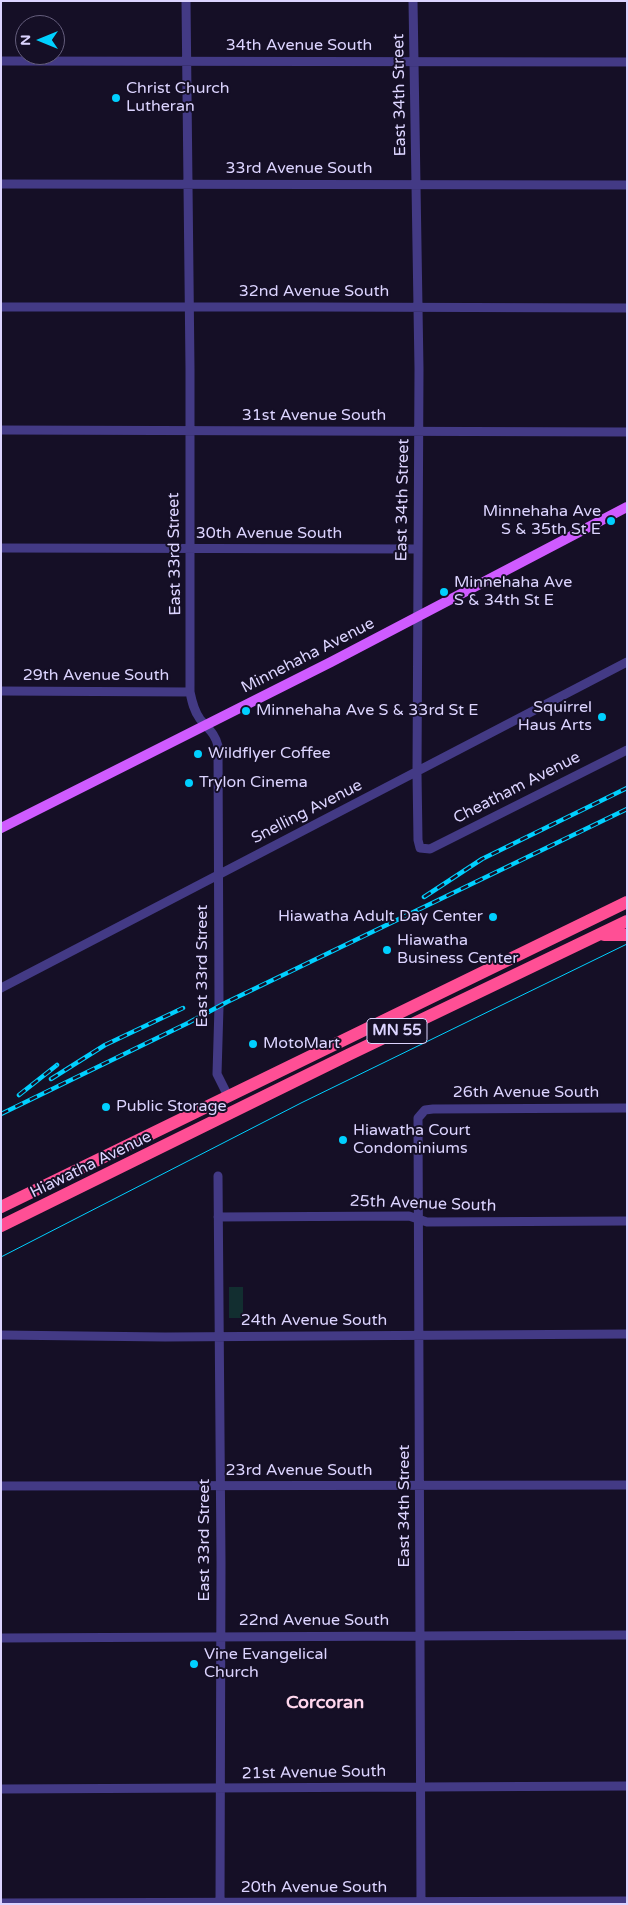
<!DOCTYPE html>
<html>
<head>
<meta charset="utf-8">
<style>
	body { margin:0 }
	#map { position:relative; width:628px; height:1905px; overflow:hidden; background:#150f26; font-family:"Varela Round",sans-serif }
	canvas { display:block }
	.frame { position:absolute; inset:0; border:2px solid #dcd4ff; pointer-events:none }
	.north { position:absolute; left:15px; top:15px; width:50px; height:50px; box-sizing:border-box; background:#150f26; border:1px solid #655e7d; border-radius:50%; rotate:270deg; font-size:14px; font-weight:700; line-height:20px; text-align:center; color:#dcd4ff }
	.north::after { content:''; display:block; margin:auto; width:18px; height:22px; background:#00d0ff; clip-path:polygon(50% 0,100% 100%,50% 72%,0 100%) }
</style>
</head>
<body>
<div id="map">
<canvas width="628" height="1905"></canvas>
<div class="frame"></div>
<div class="north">N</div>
</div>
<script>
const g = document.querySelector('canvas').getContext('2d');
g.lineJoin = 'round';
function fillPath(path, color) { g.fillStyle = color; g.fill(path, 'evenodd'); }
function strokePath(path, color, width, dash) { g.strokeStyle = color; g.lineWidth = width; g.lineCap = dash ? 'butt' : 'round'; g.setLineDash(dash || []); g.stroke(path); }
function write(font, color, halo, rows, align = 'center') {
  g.font = font + ' "Varela Round",sans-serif'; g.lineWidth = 4; g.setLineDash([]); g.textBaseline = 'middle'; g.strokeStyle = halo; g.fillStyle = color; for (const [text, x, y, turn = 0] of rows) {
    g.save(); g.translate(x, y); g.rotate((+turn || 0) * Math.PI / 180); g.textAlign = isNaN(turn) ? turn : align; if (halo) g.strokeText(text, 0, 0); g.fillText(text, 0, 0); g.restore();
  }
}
const green = new Path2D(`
	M229 1287H243V1318H229Z`);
const minor = new Path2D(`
	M186 1 190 369V692C192 702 194 711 200 719 208 729 215 733 218 746L219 1007 217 1074 228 1096
	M413 1 419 369 417 773 418 840 420 848 430 849 627 750
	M1 61 627 62
	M1 184 627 185
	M1 307C210 308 418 306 627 308
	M1 430C210 432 418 430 627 432
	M1 548 417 549
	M1 691 190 692
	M1 988 627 662
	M218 1176 221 1563 220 1904
	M218 1217 409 1216 427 1222 627 1221
	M1 1335 165 1337 627 1334
	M1 1486 627 1485
	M1 1638 627 1635
	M1 1789 627 1786
	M1 1903 627 1901
	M421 1904 418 1118 425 1110 433 1109 627 1108`);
const major = new Path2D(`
	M1 828 331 662 627 507`);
const highway = new Path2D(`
	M604 935H627
	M1 1207 627 902
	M1 1226 348 1055 627 921`);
const tram = new Path2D(`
	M1 1257 301 1103 627 944`);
const rail = new Path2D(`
	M424 897 482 859 627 788
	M51 1079 105 1045 183 1008
	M19 1095 57 1065
	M1 1114 188 1023 227 1002 627 809`);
const markers = [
	[116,98,5,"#00d0ff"],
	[611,521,5,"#00d0ff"],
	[444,592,5,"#00d0ff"],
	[246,711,5,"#00d0ff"],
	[602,717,5,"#00d0ff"],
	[198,754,5,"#00d0ff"],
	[189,783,5,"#00d0ff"],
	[493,917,5,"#00d0ff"],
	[387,950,5,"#00d0ff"],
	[253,1044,5,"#00d0ff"],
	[106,1107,5,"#00d0ff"],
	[343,1140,5,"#00d0ff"],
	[194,1664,5,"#00d0ff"]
];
const shields = [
	[397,1031,60]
];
const shieldNames = [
	["MN 55",397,1031]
];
const streetNames = [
	["34th Avenue South",299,46],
	["East 34th Street",400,95,-91],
	["33rd Avenue South",299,169],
	["32nd Avenue South",314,292],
	["31st Avenue South",314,416],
	["East 34th Street",403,500,-89],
	["30th Avenue South",269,534],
	["East 33rd Street",175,554,-91],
	["Minnehaha Avenue",308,656,-27],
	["29th Avenue South",96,676],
	["Cheatham Avenue",517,788,-27],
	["Snelling Avenue",307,812,-27],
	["East 33rd Street",203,966,-90],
	["26th Avenue South",526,1093],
	["Hiawatha Avenue",91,1165,-26],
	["25th Avenue South",423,1204,2],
	["24th Avenue South",314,1321],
	["23rd Avenue South",299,1471],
	["East 34th Street",405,1506,-90],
	["East 33rd Street",205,1540,-90],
	["22nd Avenue South",314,1621],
	["21st Avenue South",314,1773,-1],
	["20th Avenue South",314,1888]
];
const poiNames = [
	["Christ Church",126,89],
	["Lutheran",126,107],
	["Minnehaha Ave",601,512,"right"],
	["S & 35th St E",601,530,"right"],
	["Minnehaha Ave",454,583],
	["S & 34th St E",454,601],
	["Squirrel",592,708,"right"],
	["Haus Arts",592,726,"right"],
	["Minnehaha Ave S & 33rd St E",256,711],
	["Wildflyer Coffee",208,754],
	["Trylon Cinema",199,783],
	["Hiawatha Adult Day Center",483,917,"right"],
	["Hiawatha",397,941],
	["Business Center",397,959],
	["MotoMart",263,1044],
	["Public Storage",116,1107],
	["Hiawatha Court",353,1131],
	["Condominiums",353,1149],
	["Vine Evangelical",204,1655],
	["Church",204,1673]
];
const neighbourhoodNames = [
	["Corcoran",325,1703]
];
fillPath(green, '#122e30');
strokePath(minor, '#433a85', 9);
strokePath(major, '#cf5bff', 10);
strokePath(highway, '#ff4f95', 12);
strokePath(tram, '#00d0ff', 1);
strokePath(rail, '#00d0ff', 4.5);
strokePath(rail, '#150f26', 2.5, [8]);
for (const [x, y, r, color] of markers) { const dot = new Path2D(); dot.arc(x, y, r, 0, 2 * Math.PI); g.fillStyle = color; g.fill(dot); strokePath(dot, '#150f26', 2); }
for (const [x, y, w] of shields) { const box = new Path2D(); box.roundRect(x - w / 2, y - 12.5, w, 25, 4); g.fillStyle = '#150f26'; g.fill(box); strokePath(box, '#dcd4ff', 1); }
write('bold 15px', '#dcd4ff', null, shieldNames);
write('16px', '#dcd4ff', '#150f26', streetNames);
write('16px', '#dcd4ff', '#150f26', poiNames, 'left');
write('bold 18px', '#ffd6ed', '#150f26', neighbourhoodNames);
</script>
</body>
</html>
